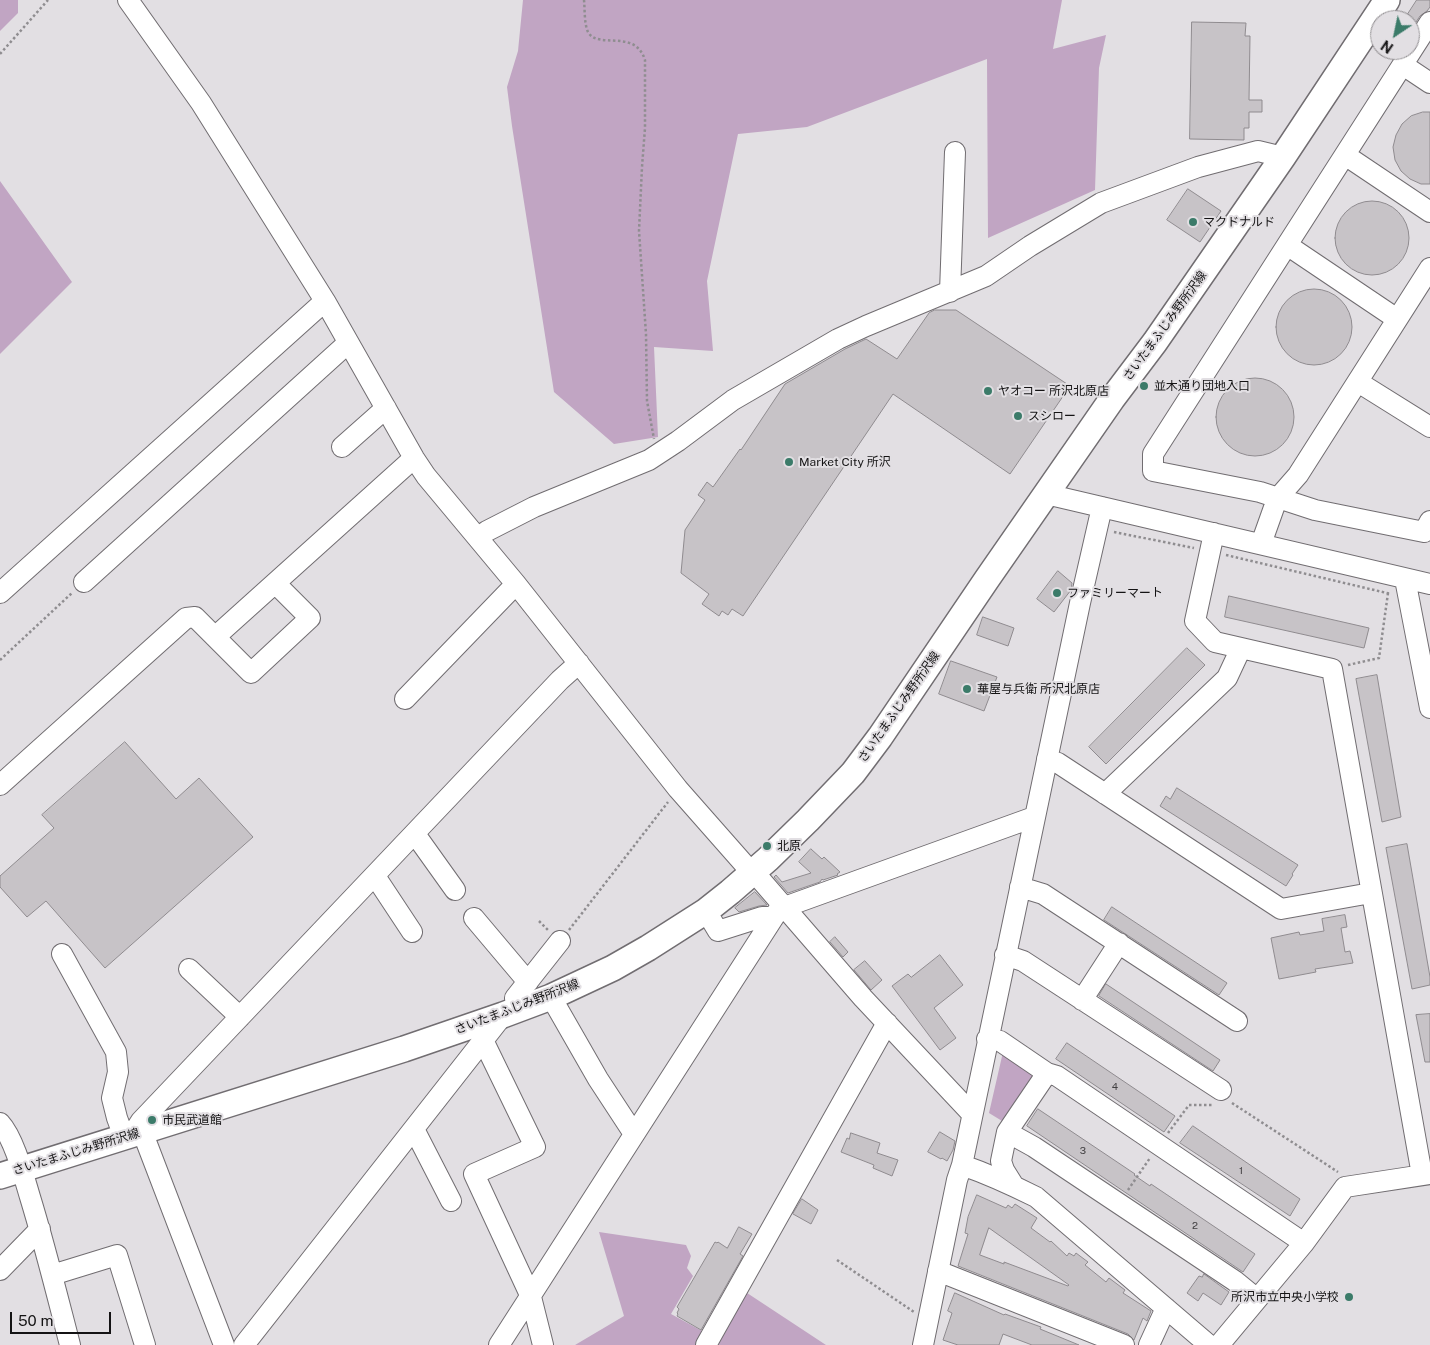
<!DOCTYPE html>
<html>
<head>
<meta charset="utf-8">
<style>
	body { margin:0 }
	#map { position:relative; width:1430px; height:1345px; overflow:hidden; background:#e2dfe3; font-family:"Public Sans",sans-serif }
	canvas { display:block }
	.north { position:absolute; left:1370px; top:10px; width:50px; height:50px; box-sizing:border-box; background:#e2dfe3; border:1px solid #908d90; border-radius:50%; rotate:214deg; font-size:14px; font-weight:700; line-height:20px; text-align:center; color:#141314 }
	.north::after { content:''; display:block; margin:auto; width:18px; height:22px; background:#3b7b69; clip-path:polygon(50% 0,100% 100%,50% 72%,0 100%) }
	.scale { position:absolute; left:10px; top:1312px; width:101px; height:22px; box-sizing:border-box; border:2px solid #141314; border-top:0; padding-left:6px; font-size:15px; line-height:18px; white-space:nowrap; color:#141314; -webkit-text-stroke:4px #e2dfe3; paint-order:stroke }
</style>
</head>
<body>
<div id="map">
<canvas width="1430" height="1345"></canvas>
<div class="north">N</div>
<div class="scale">50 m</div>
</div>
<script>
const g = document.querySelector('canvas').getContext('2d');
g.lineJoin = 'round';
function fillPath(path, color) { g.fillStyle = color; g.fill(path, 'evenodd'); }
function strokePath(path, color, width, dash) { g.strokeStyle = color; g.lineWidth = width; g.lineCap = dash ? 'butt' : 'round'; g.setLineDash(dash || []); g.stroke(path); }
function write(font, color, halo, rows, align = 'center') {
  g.font = font + ' "Public Sans","Noto Sans JP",sans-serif'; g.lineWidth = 4; g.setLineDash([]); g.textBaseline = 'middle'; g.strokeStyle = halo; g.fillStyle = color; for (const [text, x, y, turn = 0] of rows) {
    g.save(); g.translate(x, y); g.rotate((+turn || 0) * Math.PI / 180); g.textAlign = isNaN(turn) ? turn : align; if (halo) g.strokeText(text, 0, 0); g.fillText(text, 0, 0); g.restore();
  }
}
const green = new Path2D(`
	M0 0H18V13L0 31Z
	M523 0H1062L1053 49 1106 35 1099 68 1095 190 988 238 987 59 807 127 738 134 707 281 713 351 654 347 658 437 614 444 554 392 512 126 507 87 518 51Z
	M0 181 72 282 0 354Z
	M1003 1052 1037 1075 1007 1124 989 1113Z
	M599 1232 686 1245 691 1256 687 1268 693 1276 671 1314 713 1337 741 1289 826 1345H575L624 1316Z`);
const building = new Path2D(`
	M1417 0H1430V7L1427 11 1420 16 1410 31V20H1404Z
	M1192 22 1246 23 1245 36H1250L1249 100H1262V112H1249V128H1244V140L1190 139Z
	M1423 112H1430V184H1421L1410 179 1401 171 1395 160 1393 147 1396 135 1402 124 1411 116Z
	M1188 189 1221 211 1200 242 1167 220Z
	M1335 238a37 37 0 1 1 74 0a37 37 0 1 1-74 0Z
	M1276 327a38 38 0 1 1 76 0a38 38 0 1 1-76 0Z
	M935 310H956L1070 386 1010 474 893 394 743 616 732 609 728 615 722 611 719 616 702 604 709 594 681 573 685 530 705 500 698 495 707 482 713 487 740 449 741 450 785 384 845 349 866 339 897 359 929 313Z
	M1216 417a39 39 0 1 1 78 0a39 39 0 1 1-78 0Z
	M1058 571 1072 583 1071 590 1054 612 1037 599Z
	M1229 596 1369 628 1364 648 1225 617Z
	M983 617 1014 628 1008 646 977 635Z
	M1187 648 1205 665 1106 764 1089 747Z
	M951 661 997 677 984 711 939 694Z
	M1377 675 1401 817 1382 822 1356 679Z
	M125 742 176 799 199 778 253 837 105 968 46 901 27 917 0 887V876L54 828 42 815Z
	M1177 788 1298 865 1292 874 1293 875 1286 886 1160 806 1166 796 1170 799Z
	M1407 844 1430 977V985L1412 989 1386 848Z
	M811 849 822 859 824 857 840 872 837 874 838 875 823 880 822 879 820 882 788 893 774 877 776 875 782 882 811 873 799 862Z
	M755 892 767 905 759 906 739 912 735 908Z
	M1112 907 1227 983 1219 995 1104 920Z
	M1345 915 1347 927 1341 928 1345 952 1350 951 1353 963 1315 969 1316 972 1279 979 1271 938 1299 932 1300 935 1324 931 1322 919Z
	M835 937 848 952 843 957 830 942Z
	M940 955 963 985 934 1008 956 1038 940 1050 892 986 908 974 911 977Z
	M865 961 882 980 871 990 854 970Z
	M1106 984 1220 1060 1213 1071 1099 996Z
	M1430 1014V1062H1425L1416 1015Z
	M1067 1043 1175 1116 1164 1132 1056 1059Z
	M1038 1109 1135 1174 1134 1175 1150 1186 1151 1184 1255 1254 1243 1272 1027 1126Z
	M1193 1126 1300 1199 1290 1216 1180 1143Z
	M940 1132 955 1141 953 1150 947 1161 942 1158 941 1159 928 1152Z
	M851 1133 880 1143 877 1153 898 1160 892 1176 873 1168 874 1165 841 1152 847 1138 849 1139Z
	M977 1195 1006 1208 1008 1205 1012 1208 1015 1204 1037 1218 1031 1228 1050 1242 1051 1241 1067 1256 1069 1253 1074 1256 1076 1253 1088 1262 1085 1265 1106 1282 1109 1278 1125 1290 1123 1293 1151 1311 1147 1321 1143 1318 1134 1340 1128 1334 958 1266 968 1234 965 1233 968 1217ZM989 1228 1069 1285 1068 1286 1004 1262V1264L980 1255Z
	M802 1199 818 1210 811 1224 793 1214Z
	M739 1227 752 1234 740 1254 743 1256 701 1330 677 1316 678 1314 677 1313 679 1309 677 1307 715 1242 717 1243 718 1242 727 1248Z
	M1204 1274 1229 1292 1221 1305 1203 1293 1198 1301 1187 1293 1199 1276 1202 1277Z
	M955 1293 1004 1315 1005 1314 1041 1327 1040 1329 1079 1345H1032L1003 1334 999 1345H958L943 1340 952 1313 948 1311Z`);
const path = new Path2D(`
	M584 0C585 10 584 23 588 32 598 50 635 28 645 60V128L642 167 639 231 646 334 647 401 654 439
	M0 54 48 0
	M1114 532 1194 548
	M1226 555 1391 594
	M0 660 73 592
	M1348 665 1379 658 1388 593
	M539 921 548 930
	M569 930 668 802
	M1232 1103 1338 1172
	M1168 1133 1189 1105H1214
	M1128 1190 1150 1158
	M837 1260 914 1312`);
const minor = new Path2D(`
	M128 0 201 103 325 301 414 458 426 476 516 584 678 789 752 873 760 879 863 998 972 1114
	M1430 22 1153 454V471L1260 492 1315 510 1424 532 1430 521
	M1403 65 1430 83
	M1345 155 1430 212
	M1287 245 1397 319
	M950 292 955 152
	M1358 382 1430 427
	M342 447 386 408
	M1046 494 1430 584
	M1214 533 1195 621 1215 642 1332 669 1422 1175
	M478 537 487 531 534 507 649 460 678 441 733 400 838 339 866 326 986 276 1030 246 1101 203 1198 167 1258 151 1283 157
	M1261 544 1277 499 1298 475 1430 268
	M1405 579 1430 708
	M84 582 348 343
	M0 593 325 301
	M215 637 414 458
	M405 699 516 584
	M1047 759 1058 763 1281 909 1371 893
	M0 785 186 618 195 617 251 673 310 618 275 583
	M1105 794 1227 678 1241 648
	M415 834 455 890
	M375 876 412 932
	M1020 887 1043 894 1237 1021
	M706 911 718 931 762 917H773
	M474 918 528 982
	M62 954 116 1052 118 1072 112 1098 117 1118 124 1137
	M1005 955 1023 961 1221 1090
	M189 969 240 1017
	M551 997 598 1079 634 1134
	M1082 1000 1119 943
	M517 1010 515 998 560 941
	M987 1039 1000 1041 1047 1073 1057 1076 1304 1243
	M483 1040 535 1147 474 1174 531 1297 543 1345
	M0 1123C14 1138 24 1177 30 1197 45 1246 57 1295 70 1345
	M414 1129 451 1201
	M142 1131 224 1345
	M1007 1132 1034 1147 1235 1281 1257 1299
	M132 1135 141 1121C281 974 420 827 560 680L579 663
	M962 1165C988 1174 1012 1185 1036 1197L1209 1345
	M1014 1186 1004 1170 1001 1161 1007 1132 1047 1073
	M0 1270 40 1229
	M938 1271 1124 1345
	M52 1275 117 1255 145 1345
	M244 1345 503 1015
	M499 1345 779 909 1034 817
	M706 1345 887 1023
	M923 1345 957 1180 962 1165 1080 603 1102 507
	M1149 1345 1166 1308
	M1219 1345 1304 1243 1345 1187 1430 1174`);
const major = new Path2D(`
	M0 1176 404 1049 503 1015 551 997 613 968 648 948 706 911 730 892 768 859 808 820 853 773 880 737 987 579 1112 399 1155 342 1283 157 1387 0`);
const markers = [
	[1193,222,5,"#3b7b69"],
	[1144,386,5,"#3b7b69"],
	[988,391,5,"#3b7b69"],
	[1018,416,5,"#3b7b69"],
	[789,462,5,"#3b7b69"],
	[1057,593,5,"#3b7b69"],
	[967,689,5,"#3b7b69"],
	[767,846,5,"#3b7b69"],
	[152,1120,5,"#3b7b69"],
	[1349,1297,5,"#3b7b69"]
];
const numberNames = [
	["4",1115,1087],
	["3",1083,1151],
	["1",1241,1171],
	["2",1195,1226]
];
const poiNames = [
	["マクドナルド",1203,222],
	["並木通り団地入口",1154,386],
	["ヤオコー 所沢北原店",998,391],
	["スシロー",1028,416],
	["Market City 所沢",799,462],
	["ファミリーマート",1067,593],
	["華屋与兵衛 所沢北原店",977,689],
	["北原",777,846],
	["市民武道館",162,1120],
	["所沢市立中央小学校",1339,1297,"right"]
];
const streetNames = [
	["さいたまふじみ野所沢線",1165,326,-54],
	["さいたまふじみ野所沢線",899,707,-55],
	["さいたまふじみ野所沢線",517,1007,-21],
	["さいたまふじみ野所沢線",76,1152,-17]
];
fillPath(green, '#c1a5c3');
fillPath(building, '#c7c3c7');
strokePath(building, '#8f8b8f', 1);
strokePath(minor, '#716d71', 22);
strokePath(major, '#716d71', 28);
strokePath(path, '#8f8d90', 2.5, [2.5, 2.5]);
strokePath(minor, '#fff', 20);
strokePath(major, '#fff', 25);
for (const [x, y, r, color] of markers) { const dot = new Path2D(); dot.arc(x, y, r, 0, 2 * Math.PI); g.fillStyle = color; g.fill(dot); strokePath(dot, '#e2dfe3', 2); }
write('10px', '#413f41', null, numberNames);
write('12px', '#141314', '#e2dfe3', poiNames, 'left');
write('12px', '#141314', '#e2dfe3', streetNames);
</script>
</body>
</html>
